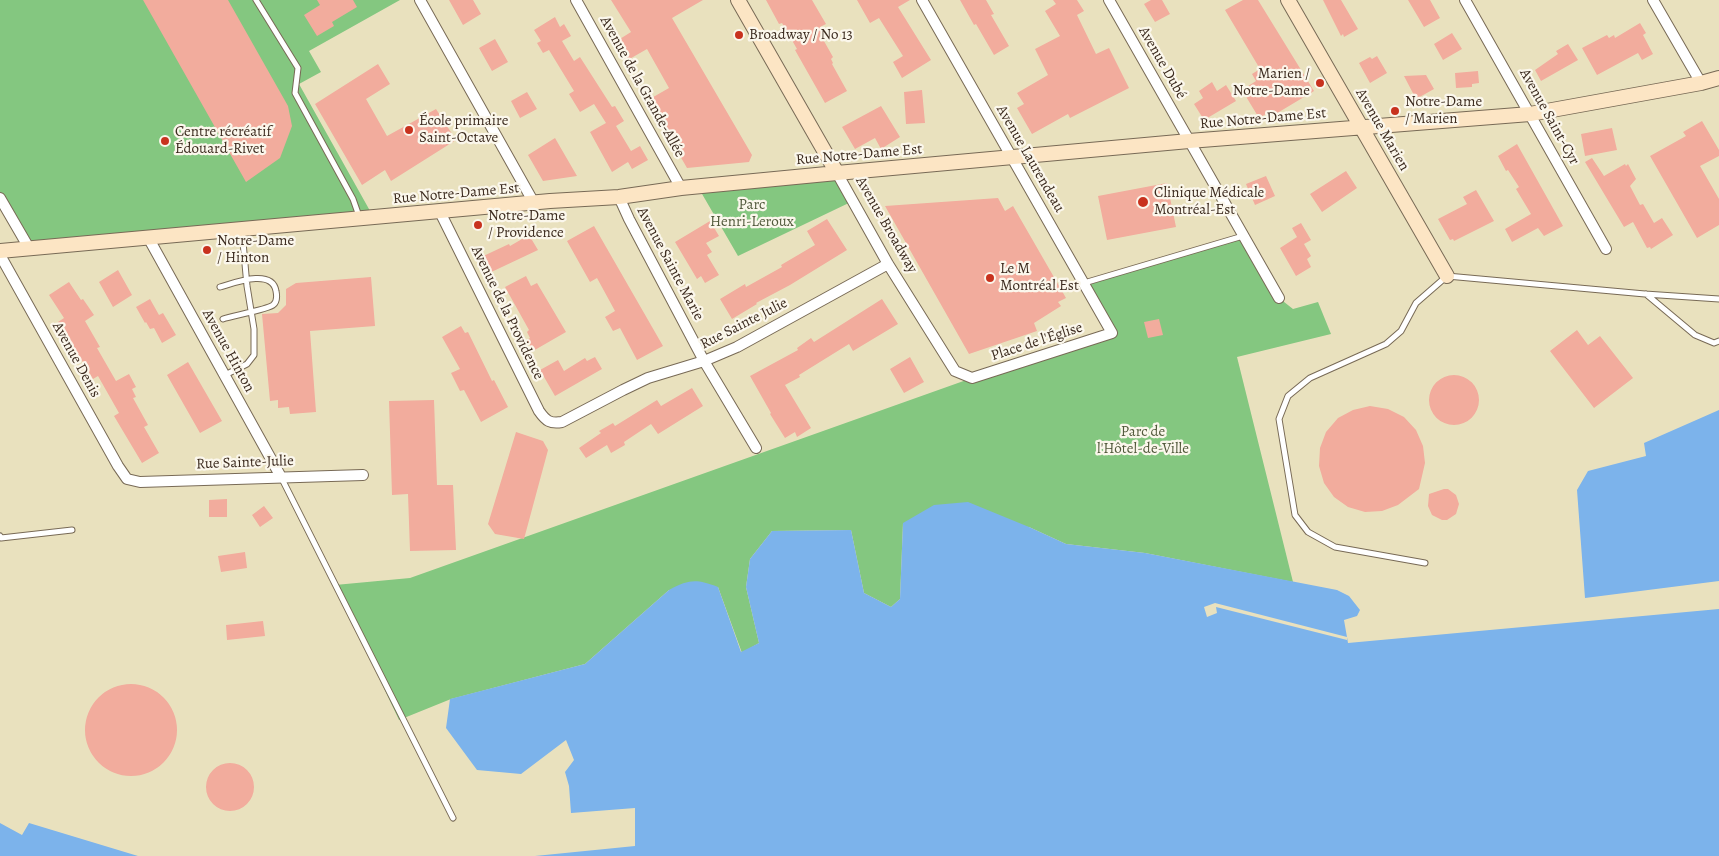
<!DOCTYPE html>
<html>
<head>
<meta charset="utf-8">
<style>
	body { margin:0 }
	canvas { display:block; background:#e9e1be }
</style>
</head>
<body>
<canvas width="1719" height="856"></canvas>
<script>
const g = document.querySelector('canvas').getContext('2d');
g.lineJoin = 'round';
function fillPath(path, color) { g.fillStyle = color; g.fill(path, 'evenodd'); }
function strokePath(path, color, width, dash) { g.strokeStyle = color; g.lineWidth = width; g.lineCap = dash ? 'butt' : 'round'; g.setLineDash(dash || []); g.stroke(path); }
function write(font, color, halo, rows, align = 'center') {
  g.font = font + ' Alegreya,serif'; g.lineWidth = 4.5; g.setLineDash([]); g.textBaseline = 'middle'; g.strokeStyle = halo; g.fillStyle = color; for (const [text, x, y, turn = 0] of rows) {
    g.save(); g.translate(x, y); g.rotate((+turn || 0) * Math.PI / 180); g.textAlign = isNaN(turn) ? turn : align; if (halo) g.strokeText(text, 0, 0); g.fillText(text, 0, 0); g.restore();
  }
}
const green = new Path2D(`
	M0 0H400L309 51 321 72 299 84 374 218 29 248 0 198Z
	M837 173 853 201 738 256 698 187Z
	M1243 236 1279 298 1293 309 1318 302 1331 334 1237 357 1293 582 1145 553 1066 544 1029 527 903 523 900 599 891 607 864 593 851 530 772 531 750 559 746 587 759 643 742 653 718 587 669 590 585 664 451 699 399 720 335 585 410 578 972 378 1111 333 1084 283Z`);
const water = new Path2D(`
	M1719 410V581L1585 598 1577 490 1588 471 1646 456 1644 443Z
	M968 502 1029 527 1066 544 1145 553 1337 590 1349 596 1360 610 1357 616 1344 620 1348 643 1719 609V856H535L635 846V808L571 813 569 786 565 772 574 760 566 740 521 774 477 770 446 728 450 699 585 664 669 590C690 579 696 579 718 587L741 652 759 643 746 587 750 559 772 531 851 530 864 593 891 607 900 599 903 523 934 505Z
	M0 823 22 835 29 823 138 856H0Z`);
const pier = new Path2D(`
	M1215 603 1347 637V640L1216 607 1217 613 1207 617 1204 607Z`);
const building = new Path2D(`
	M143 0H228L288 106 292 126 280 158 246 182Z
	M317 0H353L357 7 332 22 334 26 317 36 304 15 320 5Z
	M449 0H473L481 14 463 25Z
	M611 0H703L672 18 752 155 749 162 687 168 648 100 669 88 647 49 626 61 615 42 631 32Z
	M766 0H812L826 24 820 27 823 33 820 34 833 57 831 59 833 63 832 64 847 91 825 103 795 50 797 49 782 23 779 24Z
	M857 0H910L898 7 931 60 902 78 893 62 903 56 879 18 870 23Z
	M960 0H986L994 14 991 15 1009 46 994 55 976 24 974 25Z
	M1053 0H1077L1084 11 1077 15 1096 54 1109 48 1129 88 1070 118 1068 114 1032 134 1017 108 1024 104 1017 93 1048 75 1035 49 1060 36 1045 11 1056 4Z
	M1151 0H1162L1170 14 1155 22 1144 4Z
	M1243 0H1258L1314 91 1274 115 1271 111 1259 118 1242 90 1256 81 1252 74 1260 69 1225 10Z
	M1323 0H1341L1358 29 1344 37 1343 34 1341 36Z
	M1408 0H1430L1440 18 1424 27Z
	M555 17 560 27 564 24 571 36 562 41 574 61 580 57 612 107 615 106 624 121 616 126 631 151 640 146 648 160 632 169 628 162 612 172 590 132 606 123 594 104 580 112 569 94 574 91 549 50 543 53 537 43 541 41 534 30Z
	M1640 23 1646 33 1643 35 1653 54 1642 60 1638 53 1597 75 1582 48 1607 35 1609 38 1614 35 1615 38Z
	M1452 33 1462 49 1443 60 1434 44Z
	M495 39 508 62 492 71 479 48Z
	M1568 44 1578 60 1541 81 1535 70 1558 54 1556 51Z
	M1377 56 1387 73 1370 83 1359 63 1370 57 1372 59Z
	M378 64 390 84 366 99 387 136 436 109 456 140 391 181 385 170 362 185 315 104Z
	M1478 71 1479 83 1472 84V87L1456 88 1455 73Z
	M1426 75 1434 89 1416 99 1404 76Z
	M1212 82 1217 91 1226 85 1236 101 1204 120 1194 104 1203 98 1199 91Z
	M922 90 925 123 906 124 904 92Z
	M527 92 537 109 520 118 511 101Z
	M881 106 900 137 881 149 875 138 855 149 842 127Z
	M1702 121 1719 150V156L1700 166 1719 199V225L1697 238 1650 156 1686 136 1683 132Z
	M1612 128 1617 150 1585 156 1581 134Z
	M555 138 577 176 543 181 528 155Z
	M1517 144 1563 226 1544 236 1538 228 1512 242 1505 229 1531 214 1516 189 1519 187 1508 170 1506 171 1498 156Z
	M1592 158 1604 176 1625 164 1626 166 1628 164 1636 179 1630 186 1640 205 1643 204 1654 223 1662 218 1673 235 1651 249 1650 247 1647 248 1633 222 1624 227 1585 162Z
	M1346 171 1357 188 1322 212 1310 194Z
	M1266 176 1275 196 1255 205 1246 184Z
	M1167 183 1176 227 1107 240 1098 196Z
	M1476 190 1494 221 1454 241 1453 239 1450 240 1438 219 1467 204 1463 197Z
	M998 198 1005 211 1013 206 1066 298 1058 302 1061 306 1034 323 1037 331 969 354 885 206Z
	M827 219 847 250 790 285 756 303 757 304 732 319 720 299 745 284 746 287 782 267 781 265 815 245 807 231Z
	M710 221 719 236 706 243 712 252 707 255 719 275 705 283 701 276 697 279 675 242Z
	M1301 223 1311 240 1304 244 1311 256 1307 259 1311 267 1296 276 1280 248 1297 237 1292 228Z
	M594 226 663 346 637 360 620 328 613 331 605 317 615 311 597 278 590 282 567 241Z
	M529 235 538 250 485 275 477 259 509 244 510 246Z
	M118 270 132 295 113 307 99 282Z
	M526 276 531 286 537 283 566 332 533 351 527 340 530 338 527 332 529 330 505 287Z
	M371 277 375 326 310 331 316 412 290 414 289 407 278 408V400L270 401 262 314 278 313 286 305V289L296 283Z
	M69 282 81 300 83 299 94 315 85 321 100 347 97 348 116 381 129 374 136 387 132 389 136 397 133 398 148 425 144 427 159 453 142 463 114 416 119 413 98 376 93 379 76 351 75 352 68 340 70 339 58 322 64 318 49 295Z
	M150 299 159 315 163 313 176 335 162 343 154 328 150 329 146 322 145 323 136 307Z
	M882 299 898 324 853 351 849 344 799 375 800 377 785 385 811 428 797 437 795 432 785 438 770 414 771 413 750 376 798 350 797 348 811 338 814 342Z
	M1159 319 1163 335 1148 338 1144 322Z
	M461 326 465 333 468 332 492 381 494 380 508 407 481 422 464 390 460 391 451 373 460 369 442 337Z
	M1577 330 1588 345 1600 336 1633 378 1594 408 1550 351Z
	M595 357 602 369 555 396 540 370 558 360 564 371 585 358 587 361Z
	M910 357 924 382 904 393 890 369Z
	M188 362 222 421 200 433 167 375Z
	M1429 400a25 25 0 1 1 50 0a25 25 0 1 1-50 0Z
	M692 388 703 406 658 434 651 424 624 442 625 445 611 453 607 445 586 458 579 448 601 433 599 431 613 423 615 426 657 400 661 406Z
	M434 400 437 485H453L456 550 410 551 408 494 392 495 389 401Z
	M1370 406 1388 409 1404 417 1416 430 1423 446 1425 463 1419 489 1398 505 1382 511 1365 512 1348 507 1334 497 1324 483 1319 466 1320 448 1326 432 1338 418 1353 410Z
	M516 432 543 441 548 450 524 539 495 534 488 524Z
	M1444 489H1448L1456 495 1459 504 1456 514 1447 520H1442L1432 515 1428 506 1429 494Z
	M227 499V517H209V500Z
	M264 506 273 518 260 527 252 515Z
	M245 552 247 568 221 572 218 556Z
	M263 621 265 636 227 640 226 625Z
	M85 730a46 46 0 1 1 92 0a46 46 0 1 1-92 0Z
	M206 787a24 24 0 1 1 48 0a24 24 0 1 1-48 0Z`);
const lane = new Path2D(`
	M256 0 298 68 295 93 353 199 359 216
	M1084 283 1243 236
	M220 287C234 283 272 268 276 291 277 296 277 302 273 305 269 309 232 316 223 319
	M1646 294 1695 335 1714 343 1719 341
	M225 375 247 364 254 355V329L247 286 242 231
	M281 477 453 818
	M0 536 1 538 72 530
	M1425 563 1335 547 1308 532 1295 515 1279 419 1288 396 1310 378 1386 344 1401 331 1416 303 1447 276 1645 294 1719 299`);
const street = new Path2D(`
	M420 0 534 203
	M576 0 681 188
	M1109 0 1279 298
	M1465 0 1606 249
	M1653 0 1701 83
	M837 173 888 264 955 371 972 378 1112 333 922 0
	M619 197 629 219 704 361 756 448
	M0 198 29 248
	M440 212 539 411C546 421 550 424 562 422L623 390 648 378 704 361 737 347 888 264
	M149 239 281 477
	M0 255 118 466 127 479 140 482 363 475`);
const secondary = new Path2D(`
	M738 0 837 173
	M1288 0 1447 276
	M0 251 550 201 619 197 681 188 837 173 1189 141 1530 114 1701 83 1719 78`);
const markers = [
	[739,35,5,"#c8321e"],
	[1320,83,5,"#c8321e"],
	[1395,111,5,"#c8321e"],
	[409,130,5,"#c8321e"],
	[165,141,5,"#c8321e"],
	[1143,202,6,"#c8321e"],
	[478,225,5,"#c8321e"],
	[207,250,5,"#c8321e"],
	[990,278,5,"#c8321e"]
];
const poiNames = [
	["Broadway / No 13",749,35],
	["Marien /",1310,74,"right"],
	["Notre-Dame",1310,91,"right"],
	["Notre-Dame",1405,102],
	["/ Marien",1405,119],
	["École primaire",419,121],
	["Saint-Octave",419,138],
	["Centre récréatif",175,132],
	["Édouard-Rivet",175,149],
	["Clinique Médicale",1154,193],
	["Montréal-Est",1154,210],
	["Notre-Dame",488,216],
	["/ Providence",488,233],
	["Notre-Dame",217,241],
	["/ Hinton",217,258],
	["Le M",1000,269],
	["Montréal Est",1000,286]
];
const streetNames = [
	["Avenue Dubé",1162,63,60],
	["Avenue de la Grande-Allée",642,87,61],
	["Avenue Saint-Cyr",1549,117,61],
	["Rue Notre-Dame Est",1263,119,-5],
	["Avenue Marien",1382,130,60],
	["Rue Notre-Dame Est",859,155,-5],
	["Avenue Laurendeau",1030,159,60],
	["Rue Notre-Dame Est",456,194,-5],
	["Avenue Broadway",886,225,60],
	["Avenue Sainte Marie",670,264,62],
	["Avenue de la Providence",507,313,64],
	["Rue Sainte Julie",744,324,-27],
	["Place de l'Église",1037,342,-18],
	["Avenue Hinton",228,351,61],
	["Avenue Denis",76,360,61],
	["Rue Sainte-Julie",245,463,-2]
];
const parkNames = [
	["Parc",752,205],
	["Henri-Leroux",752,222],
	["Parc de",1143,432],
	["l'Hôtel-de-Ville",1143,449]
];
fillPath(green, '#84c780');
fillPath(water, '#7cb3eb');
fillPath(pier, '#e9e1be');
fillPath(building, '#f2ac9d');
strokePath(lane, '#786a56', 7);
strokePath(street, '#786a56', 12);
strokePath(secondary, '#786a56', 16);
strokePath(lane, '#fff', 5);
strokePath(street, '#fff', 10);
strokePath(secondary, '#fce5c4', 14);
for (const [x, y, r, color] of markers) { const dot = new Path2D(); dot.arc(x, y, r, 0, 2 * Math.PI); g.fillStyle = color; g.fill(dot); strokePath(dot, '#fbf7ec', 2); }
write('15px', '#3b2a1e', '#fbf7ec', poiNames, 'left');
write('15px', '#3b2a1e', '#fbf7ec', streetNames);
write('15px', '#51593b', '#fbf7ec', parkNames);
</script>
</body>
</html>
